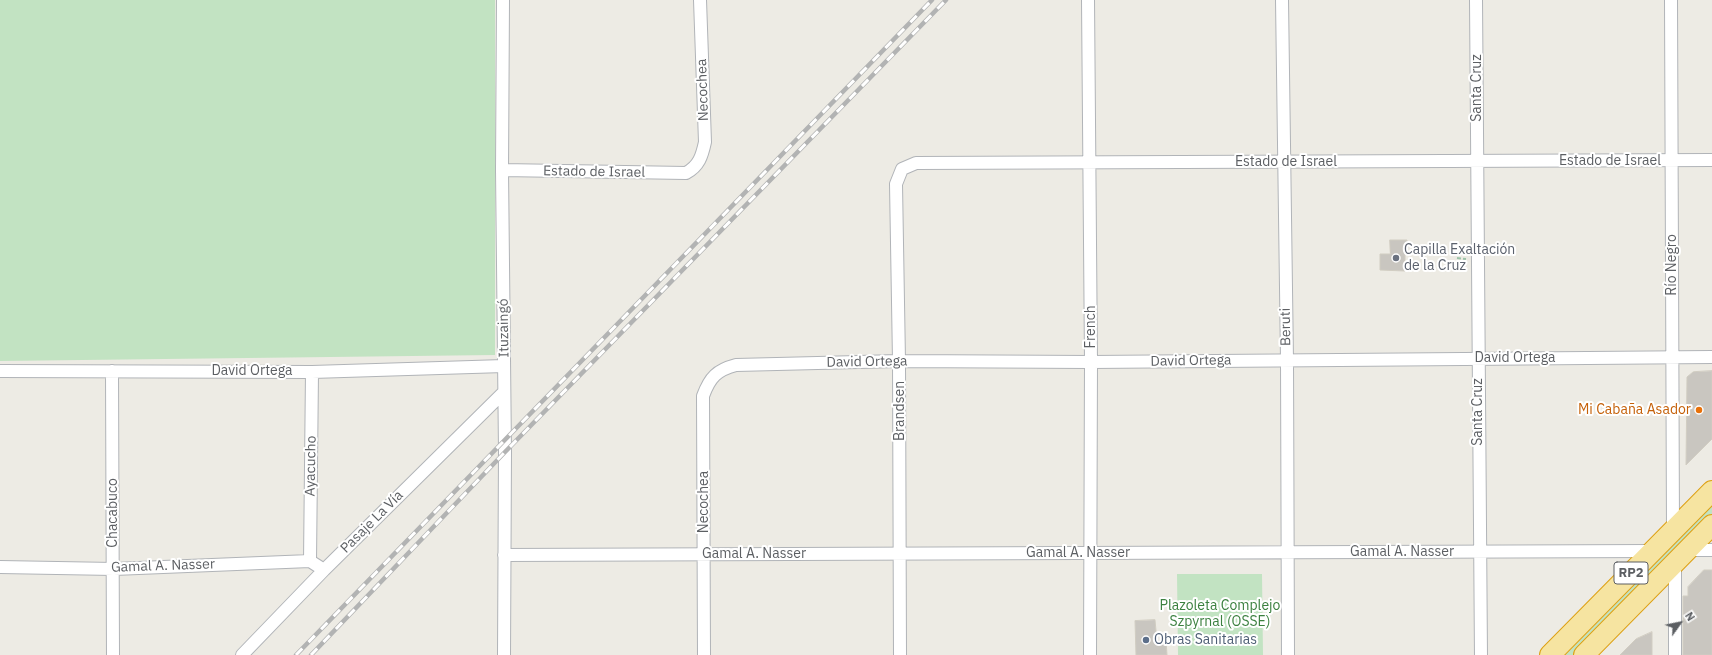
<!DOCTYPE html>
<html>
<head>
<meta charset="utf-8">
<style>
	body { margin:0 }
	#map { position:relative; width:1712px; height:655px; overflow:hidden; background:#edebe4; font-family:"IBM Plex Sans",sans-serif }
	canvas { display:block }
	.north { position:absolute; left:1660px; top:603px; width:40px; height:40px; -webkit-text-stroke:3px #fff; paint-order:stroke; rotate:57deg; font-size:11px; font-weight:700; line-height:16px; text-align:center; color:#5c5f63 }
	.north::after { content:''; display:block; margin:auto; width:14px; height:18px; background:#5c5f63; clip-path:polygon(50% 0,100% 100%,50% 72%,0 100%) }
</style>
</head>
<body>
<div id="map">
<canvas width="1712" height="655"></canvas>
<div class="north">N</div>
</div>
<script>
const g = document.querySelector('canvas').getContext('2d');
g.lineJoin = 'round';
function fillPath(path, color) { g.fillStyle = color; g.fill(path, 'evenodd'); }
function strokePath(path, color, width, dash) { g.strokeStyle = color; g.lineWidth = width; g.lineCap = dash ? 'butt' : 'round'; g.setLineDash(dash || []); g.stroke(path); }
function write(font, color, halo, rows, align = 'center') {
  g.font = font + ' "IBM Plex Sans",sans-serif'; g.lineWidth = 4; g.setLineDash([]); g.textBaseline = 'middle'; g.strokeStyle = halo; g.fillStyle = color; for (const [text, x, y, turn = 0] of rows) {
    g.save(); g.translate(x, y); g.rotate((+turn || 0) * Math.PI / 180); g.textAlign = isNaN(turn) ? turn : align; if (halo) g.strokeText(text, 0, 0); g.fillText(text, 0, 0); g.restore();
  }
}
const green = new Path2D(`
	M0 0H495V355L0 361Z
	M1712 506V516L1574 655H1565Z
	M1177 574H1262L1263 655H1178Z`);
const building = new Path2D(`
	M1390 240H1407V251H1405V271L1380 270V254H1390Z
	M1712 371V439L1686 465 1687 377 1693 372Z
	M1704 570H1712V655H1683V596H1688V587Z
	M1155 620 1157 641H1166L1167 655H1136L1135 621Z
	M1652 632V655H1620L1636 639Z`);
const path = new Path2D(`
	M1457 258 1466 259`);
const minor = new Path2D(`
	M503 0 502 170 505 452 504 655
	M1088 0 1091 362 1090 655
	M1282 0 1287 360 1288 655
	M1476 0 1481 655
	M1671 0 1673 530
	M502 170 686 173C699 166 702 156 705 142L700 0
	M0 371 312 372 504 366
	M112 371 113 655
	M1687 550H1712
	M504 555 1653 551
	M310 561 312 372
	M1675 563V655
	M0 567 114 569 310 561 324 570
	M242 655 324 570 504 392
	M704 655 703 396C710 377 717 370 736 365L899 361 1091 362 1712 357
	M900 655 899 361 896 184 902 169 916 163 1712 160`);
const trunk = new Path2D(`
	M1550 655 1712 491
	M1584 655 1712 525`);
const rail = new Path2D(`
	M296 655 932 0
	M311 655 505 452 946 0`);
const markers = [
	[1396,258,4,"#6b7280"],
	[1699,410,4,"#e8710a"],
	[1146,640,4,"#5c6f8a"]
];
const shields = [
	[1631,573,34]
];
const shieldNames = [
	["RP2",1631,573]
];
const streetNames = [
	["Santa Cruz",1477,88,-90],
	["Necochea",703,90,-92],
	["Estado de Israel",1610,161],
	["Estado de Israel",1286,162],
	["Estado de Israel",594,172,1],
	["Río Negro",1672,265,-90],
	["French",1091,327,-90],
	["Beruti",1286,327,-91],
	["Ituzaingó",504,328,-91],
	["David Ortega",1515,358],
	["David Ortega",1191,361,-1],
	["David Ortega",867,362,-1],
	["David Ortega",252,371],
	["Brandsen",900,411,-90],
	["Santa Cruz",1478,412,-90],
	["Ayacucho",311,466,-89],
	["Necochea",704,502,-90],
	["Chacabuco",113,513,-90],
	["Pasaje La Vía",372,522,-45],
	["Gamal A. Nasser",1402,552],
	["Gamal A. Nasser",1078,553],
	["Gamal A. Nasser",754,554],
	["Gamal A. Nasser",163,566,-2]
];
const worshipNames = [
	["Capilla Exaltación",1404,250],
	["de la Cruz",1404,266]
];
const foodNames = [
	["Mi Cabaña Asador",1691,410]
];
const parkNames = [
	["Plazoleta Complejo",1220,606],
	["Szpyrnal (OSSE)",1220,622]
];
const serviceNames = [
	["Obras Sanitarias",1154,640]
];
fillPath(green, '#c2e3c2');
fillPath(building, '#c9c6c0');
strokePath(building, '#d1cdc2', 1);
strokePath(minor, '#b1b4b8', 14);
strokePath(trunk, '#dda013', 22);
strokePath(path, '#9cc3a8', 2, [4, 2]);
strokePath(minor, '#fff', 12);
strokePath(trunk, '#f6e4a1', 20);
strokePath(rail, '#b2b3b3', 4.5);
strokePath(rail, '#fff', 3, [9]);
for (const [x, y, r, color] of markers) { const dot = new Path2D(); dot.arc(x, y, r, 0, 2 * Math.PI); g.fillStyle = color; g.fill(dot); strokePath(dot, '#fff', 1.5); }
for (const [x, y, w] of shields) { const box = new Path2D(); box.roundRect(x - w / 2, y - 11, w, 22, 3); g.fillStyle = '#fff'; g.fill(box); strokePath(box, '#5c5f63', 1); }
write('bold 13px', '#5c5f63', null, shieldNames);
write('14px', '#5c5f63', '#fff', streetNames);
write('14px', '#5b616d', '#fff', worshipNames, 'left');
write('14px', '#c56008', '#fff', foodNames, 'right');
write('14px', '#3c8140', '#fff', parkNames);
write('14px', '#4e5e75', '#fff', serviceNames, 'left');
</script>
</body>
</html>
